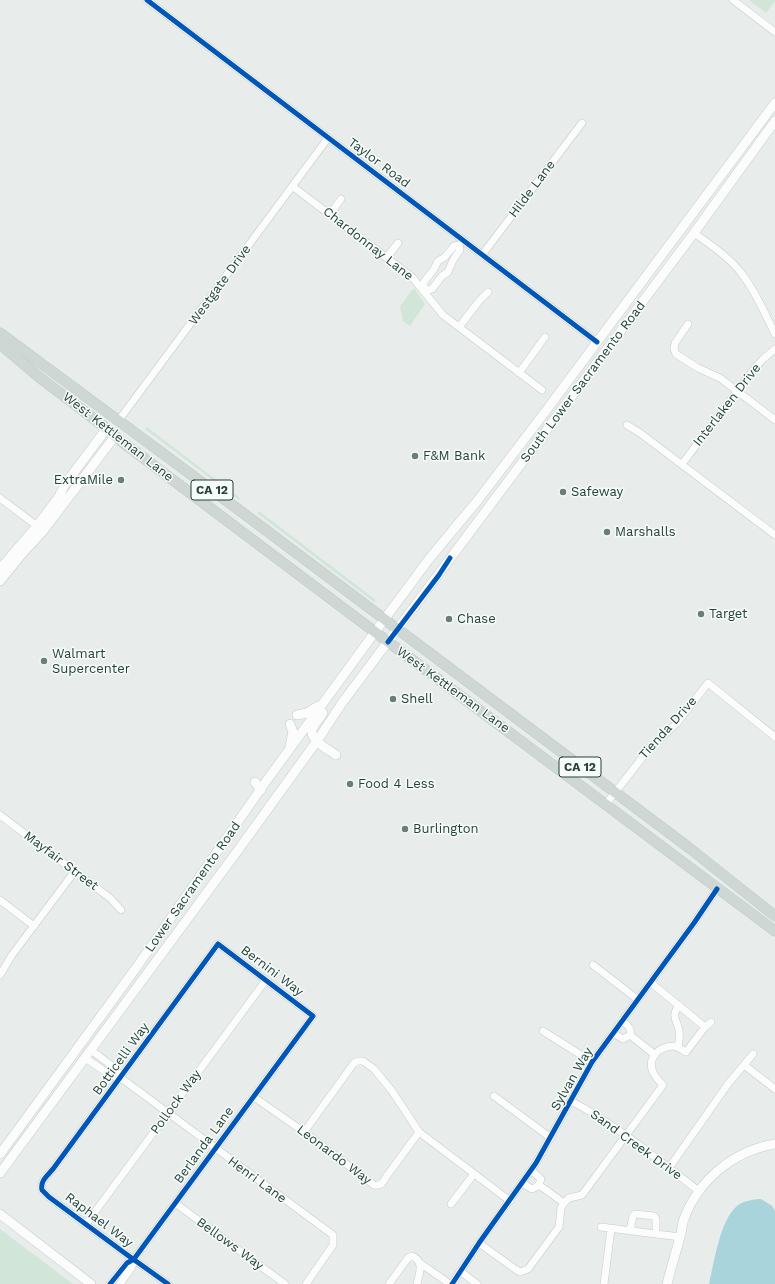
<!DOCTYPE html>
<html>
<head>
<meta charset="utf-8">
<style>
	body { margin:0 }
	canvas { display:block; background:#e8edeb }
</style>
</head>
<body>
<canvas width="775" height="1284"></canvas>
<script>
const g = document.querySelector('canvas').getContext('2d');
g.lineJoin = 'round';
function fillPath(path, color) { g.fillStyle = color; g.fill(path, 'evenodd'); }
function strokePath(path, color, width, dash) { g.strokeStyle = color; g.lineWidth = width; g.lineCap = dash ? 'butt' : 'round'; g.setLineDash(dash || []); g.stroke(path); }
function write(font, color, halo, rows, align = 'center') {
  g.font = font + ' "Work Sans",sans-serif'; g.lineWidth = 3; g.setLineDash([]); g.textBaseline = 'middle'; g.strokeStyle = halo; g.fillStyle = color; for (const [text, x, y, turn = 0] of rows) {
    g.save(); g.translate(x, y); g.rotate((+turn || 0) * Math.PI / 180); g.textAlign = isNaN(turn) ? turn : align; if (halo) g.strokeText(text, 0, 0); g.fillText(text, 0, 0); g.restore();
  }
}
const green = new Path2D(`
	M749 0H775V1L766 13Z
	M414 288 425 304 410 326 403 321 400 306Z
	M147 427 240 498 239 500 145 429Z
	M259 511 376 600 374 602 257 513Z
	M0 1229 73 1284H0Z`);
const water = new Path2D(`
	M761 1199 772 1206 775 1211V1284H709C714 1263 720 1220 737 1206 743 1201 753 1199 761 1199Z`);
const street = new Path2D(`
	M147 0 597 342
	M733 0 775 32
	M292 186 412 277 443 315 542 390
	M330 214 341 199
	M694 233C711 245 729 257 742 274 756 292 765 314 775 334
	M459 245 460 250 453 260 448 272 442 276 432 289 424 291V282L434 269 438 261 445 257 454 246Z
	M482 255 582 123
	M387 257 398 243
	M688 324 675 343 674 349 676 354 698 368 720 378 775 420
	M459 327 479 301 488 292
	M519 373 545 337
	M119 420 328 138
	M627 425 640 433 775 535
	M682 464 754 369 763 359 775 349
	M0 498 37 526
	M606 804 649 749 676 724 708 683 775 737
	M0 815 110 898 121 910
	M0 900 34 926
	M593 965 637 999
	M0 975 12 955 75 871
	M650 982 705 1027
	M622 1020C627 1025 632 1028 630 1035L654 1054
	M543 1031 592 1062
	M613 1033 623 1039 630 1035
	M678 1047C679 1042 680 1036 679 1030 676 1018 671 1017 679 1005
	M91 1050 116 1069 121 1078 333 1235V1245L306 1284
	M85 1058 112 1076 121 1078
	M744 1065 775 1089
	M494 1096 551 1138
	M254 1097 304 1132 374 1185C381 1186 383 1183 386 1177L419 1132
	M571 1101C617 1125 658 1160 699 1191
	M304 1132 354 1063 358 1061H363L374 1069 392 1091 419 1132 510 1201
	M669 1168 728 1084 753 1054
	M522 1183 532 1189C538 1187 539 1185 541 1179L531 1170
	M539 1185 564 1203
	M175 1203 285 1284
	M451 1204 474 1174
	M86 1224 266 980
	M601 1227 680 1237
	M630 1231 633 1216 635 1214 654 1216 656 1219V1233
	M479 1243 515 1269 520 1272 528 1269 559 1227 561 1208 564 1203 569 1198 582 1195 585 1191 663 1085C659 1081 655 1077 653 1072 647 1059 658 1047 672 1046 677 1046 681 1049 686 1052L705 1027 711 1022
	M420 1263 450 1284
	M460 1271 477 1284
	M110 1284 127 1263 134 1259 313 1016 218 944 53 1169C47 1176 40 1181 42 1190L49 1197 126 1254 168 1284
	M120 1284 132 1267 134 1259
	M389 1284 408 1258 412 1256C425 1262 419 1274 417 1284
	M452 1284 479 1243 536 1163 592 1062 694 923 717 889
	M604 1284 611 1229`);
const secondary = new Path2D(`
	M0 569 37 526 58 498 66 483 107 428
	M0 581 21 555 43 531 115 436
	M323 713C320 718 314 724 312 730 310 740 329 750 336 755
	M297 715 307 713 318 706
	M290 746 293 732 290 724
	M255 782 261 790
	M0 1154 136 968 267 780 375 632 429 559 478 500 542 416 775 103
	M0 1173 236 853 317 741 342 703 694 233 775 121
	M0 1214 91 1284
	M667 1284C671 1268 676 1252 680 1237 682 1231 682 1224 684 1219 699 1179 734 1151 775 1144`);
const primary = new Path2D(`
	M0 333 235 507 688 847 775 916
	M0 344 39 377 110 431 121 441 375 632 775 931`);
const cycleway = new Path2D(`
	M147 0 597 342
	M388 642 439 575 450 558
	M110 1284 127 1263 134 1259 313 1016 218 944 53 1169C47 1176 40 1181 42 1190L49 1197 126 1254 168 1284
	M452 1284 479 1243 536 1163 592 1062 694 923 717 889`);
const markers = [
	[415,456,4,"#697e78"],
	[121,480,4,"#697e78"],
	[563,492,4,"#697e78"],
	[607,532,4,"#697e78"],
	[701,614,4,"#697e78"],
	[449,619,4,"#697e78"],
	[44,661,4,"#697e78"],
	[393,699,4,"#697e78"],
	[350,784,4,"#697e78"],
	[405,829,4,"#697e78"]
];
const shields = [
	[212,490,42],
	[580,767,42]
];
const shieldNames = [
	["CA 12",212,490],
	["CA 12",580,767]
];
const streetNames = [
	["Taylor Road",379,163,37],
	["Hilde Lane",532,189,-53],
	["Chardonnay Lane",368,244,38],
	["Westgate Drive",220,285,-54],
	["South Lower Sacramento Road",583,382,-53],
	["Interlaken Drive",727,405,-52],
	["West Kettleman Lane",118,437,38],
	["West Kettleman Lane",453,690,36],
	["Tienda Drive",668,728,-48],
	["Mayfair Street",61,861,37],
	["Lower Sacramento Road",193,887,-55],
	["Bernini Way",272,971,37],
	["Botticelli Way",121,1059,-54],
	["Sylvan Way",572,1079,-60],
	["Pollock Way",176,1102,-54],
	["Berlanda Lane",204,1145,-54],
	["Sand Creek Drive",636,1145,36],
	["Leonardo Way",334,1155,37],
	["Henri Lane",257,1180,36],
	["Raphael Way",99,1220,37],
	["Bellows Way",230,1244,36]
];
const poiNames = [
	["F&M Bank",423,456],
	["ExtraMile",113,480,"right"],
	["Safeway",571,492],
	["Marshalls",615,532],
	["Target",709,614],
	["Chase",457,619],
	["Walmart",52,654],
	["Supercenter",52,669],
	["Shell",401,699],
	["Food 4 Less",358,784],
	["Burlington",413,829]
];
fillPath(green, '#d1e6d8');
fillPath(water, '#a9d4db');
strokePath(street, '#c5cac8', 8);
strokePath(secondary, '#c3cbc8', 10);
strokePath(primary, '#c3ccc9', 11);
strokePath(street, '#fcfcfc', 7);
strokePath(secondary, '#fcfcfc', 9);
strokePath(primary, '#cfd7d5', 10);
strokePath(cycleway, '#0057b8', 5);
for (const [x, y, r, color] of markers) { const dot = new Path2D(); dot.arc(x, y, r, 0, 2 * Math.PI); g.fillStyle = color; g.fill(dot); strokePath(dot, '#f7fbf9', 1.5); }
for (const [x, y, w] of shields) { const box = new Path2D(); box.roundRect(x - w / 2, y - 10, w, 20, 3); g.fillStyle = '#f7fbf9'; g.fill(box); strokePath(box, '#24423a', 1); }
write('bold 12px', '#24423a', null, shieldNames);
write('13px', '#24423a', '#f7fbf9', streetNames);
write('13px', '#24423a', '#f7fbf9', poiNames, 'left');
</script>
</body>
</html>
